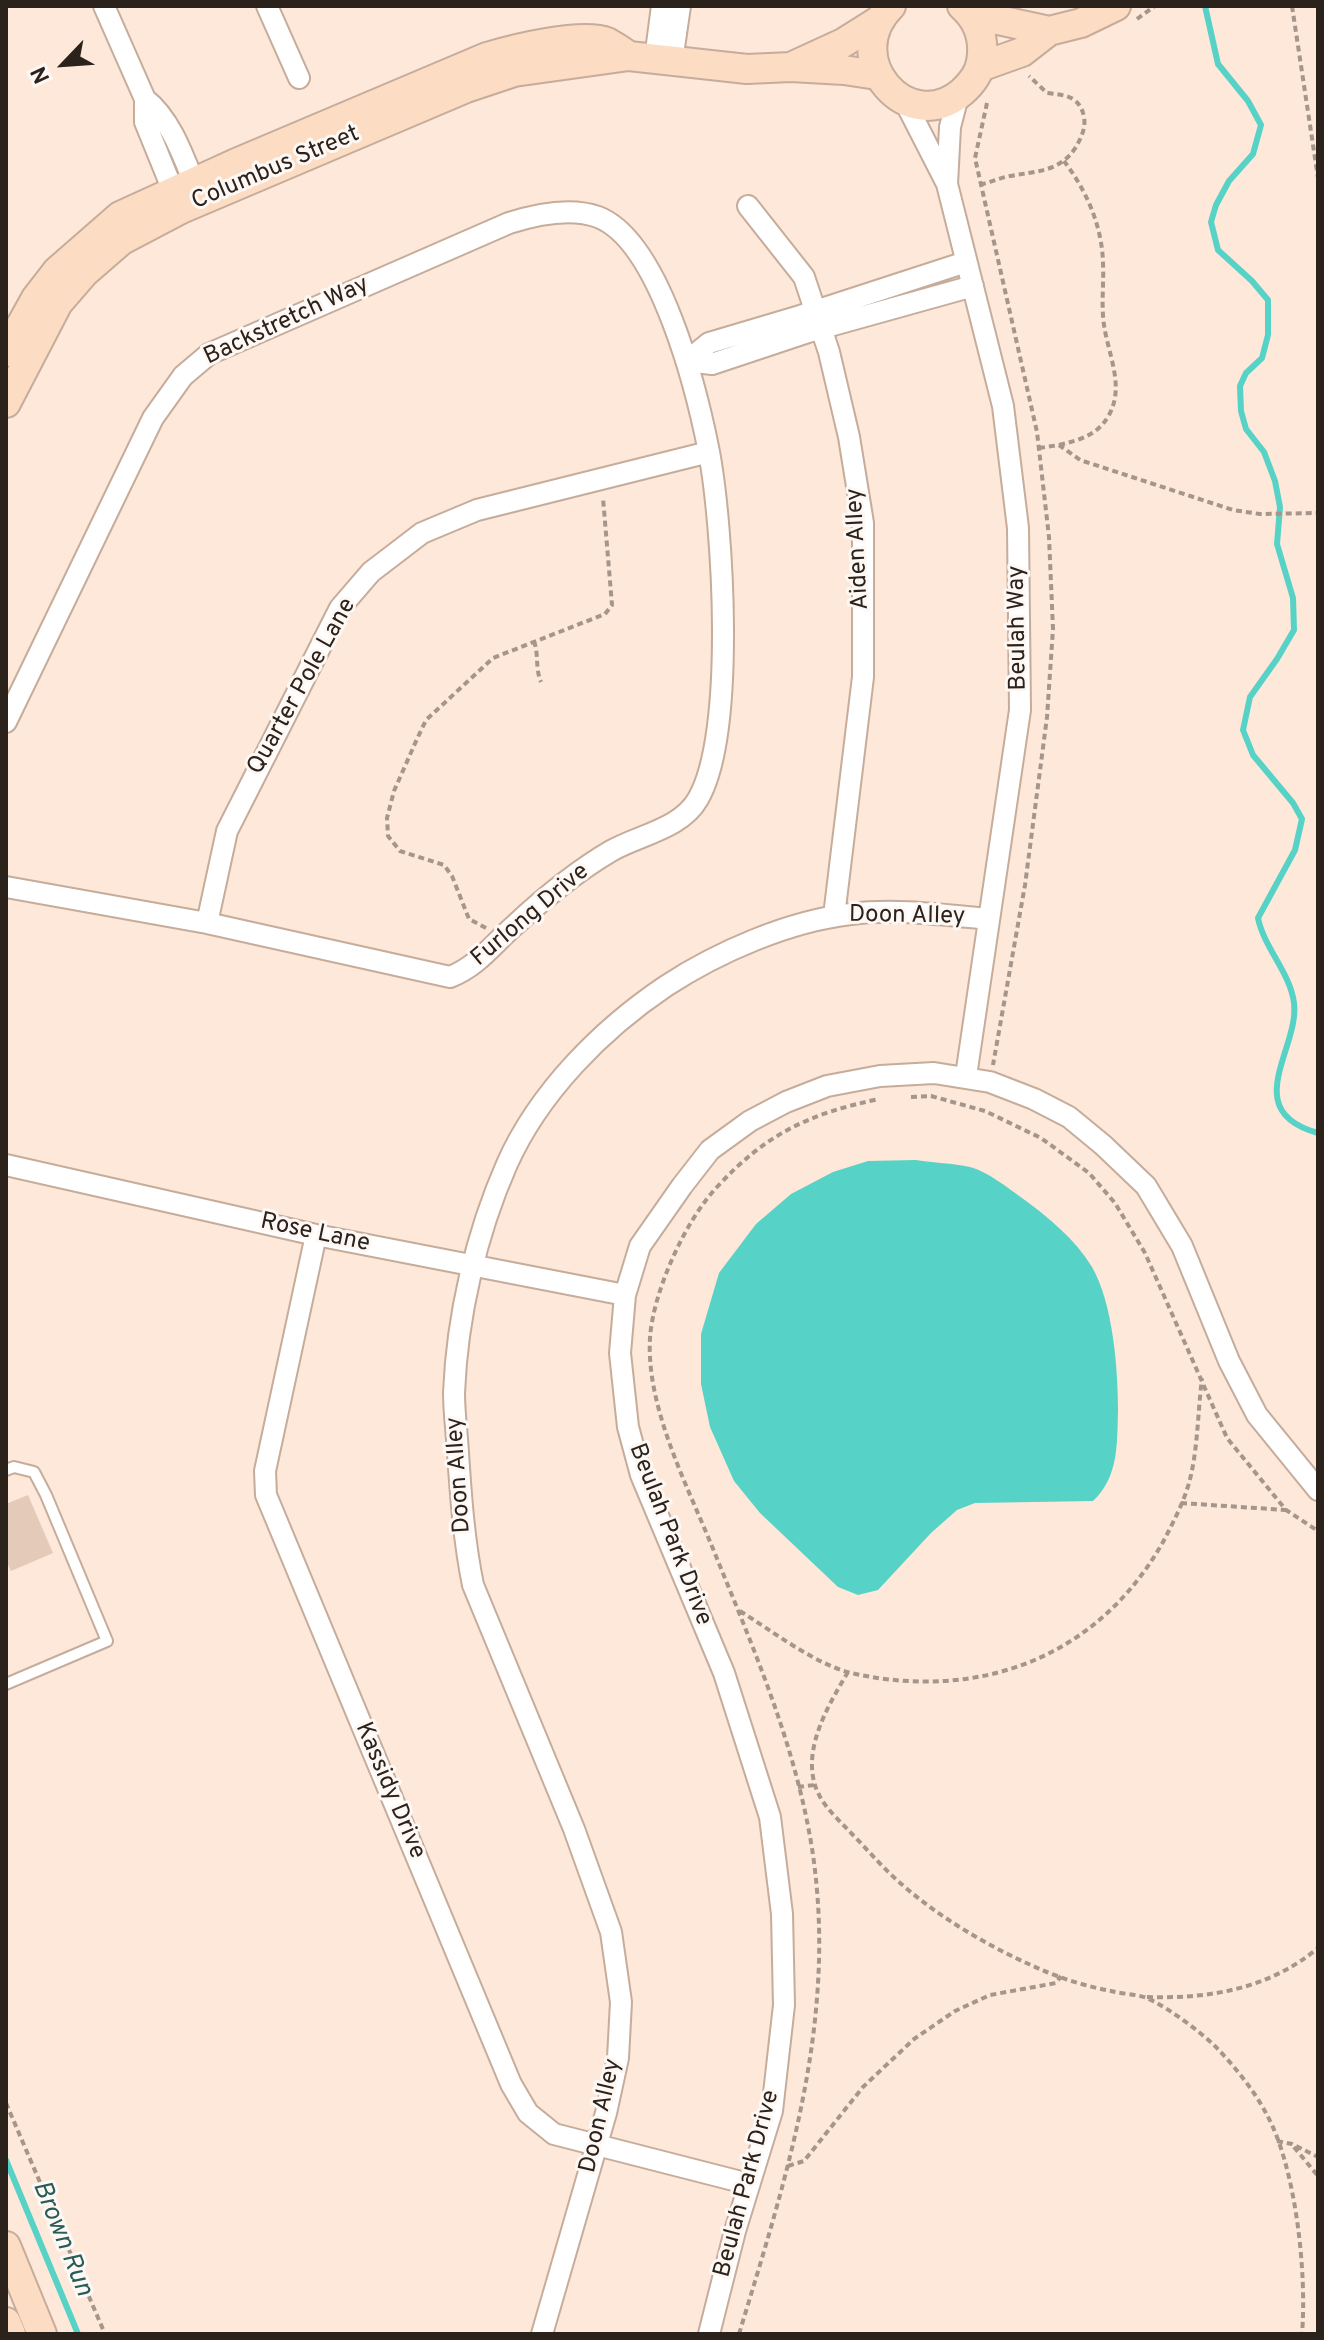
<!DOCTYPE html>
<html>
<head>
<meta charset="utf-8">
<style>
	body { margin:0 }
	#map { position:relative; width:1324px; height:2340px; overflow:hidden; background:#fde8d9; font-family:Overpass,sans-serif }
	canvas { display:block }
	.frame { position:absolute; inset:0; border:8px solid #2c221c; pointer-events:none }
	.north { position:absolute; left:24px; top:24px; width:80px; height:80px; -webkit-text-stroke:6px #fef8f5; paint-order:stroke; rotate:245deg; font-size:22px; font-weight:700; line-height:32px; text-align:center; color:#2c221c }
	.north::after { content:''; display:block; margin:auto; width:28px; height:36px; background:#2c221c; clip-path:polygon(50% 0,100% 100%,50% 72%,0 100%) }
</style>
</head>
<body>
<div id="map">
<canvas width="1324" height="2340"></canvas>
<div class="frame"></div>
<div class="north">N</div>
</div>
<script>
const g = document.querySelector('canvas').getContext('2d');
g.lineJoin = 'round';
function fillPath(path, color) { g.fillStyle = color; g.fill(path, 'evenodd'); }
function strokePath(path, color, width, dash) { g.strokeStyle = color; g.lineWidth = width; g.lineCap = dash ? 'butt' : 'round'; g.setLineDash(dash || []); g.stroke(path); }
function write(font, color, halo, rows, align = 'center') {
  g.font = font + ' Overpass,sans-serif'; g.lineWidth = 6; g.setLineDash([]); g.textBaseline = 'middle'; g.strokeStyle = halo; g.fillStyle = color; for (const [text, x, y, turn = 0] of rows) {
    g.save(); g.translate(x, y); g.rotate((+turn || 0) * Math.PI / 180); g.textAlign = isNaN(turn) ? turn : align; if (halo) g.strokeText(text, 0, 0); g.fillText(text, 0, 0); g.restore();
  }
}
const water = new Path2D(`
	M916 1160C933 1163 953 1163 970 1167 988 1172 1008 1188 1022 1198 1048 1217 1075 1239 1092 1267 1113 1304 1118 1368 1118 1410 1117 1443 1119 1477 1093 1501L975 1503 957 1510 931 1533 878 1590 858 1595 838 1587 760 1513 734 1481 710 1427 701 1384V1334L719 1273 756 1224 791 1194 833 1172 868 1161Z`);
const stream = new Path2D(`
	M1205 6 1218 64 1248 101 1261 125 1253 154 1229 181 1216 205 1211 222 1218 250 1252 281 1268 300V335L1262 358 1246 373 1240 386 1241 411 1246 429 1264 452 1275 481 1280 507 1277 544 1293 598 1294 630 1277 659 1250 697 1243 730 1253 755 1293 803 1302 819 1295 850 1258 918C1264 948 1290 972 1294 1003 1300 1048 1238 1111 1318 1133
	M6 2160 78 2334`);
const building = new Path2D(`
	M28 1495 53 1553 11 1571 6 1560V1504Z`);
const path = new Path2D(`
	M1292 6 1318 178
	M1137 19 1155 6
	M987 103 975 158 1037 432 1049 537 1053 629 1047 717 1025 885 993 1065
	M980 185C990 182 1000 178 1010 176 1037 171 1060 172 1076 147 1081 138 1086 128 1084 117 1080 96 1065 95 1047 93L1029 76
	M1059 445C1080 440 1098 435 1109 415 1125 386 1108 354 1104 325 1101 305 1104 283 1103 263 1102 225 1086 190 1064 161
	M1039 448 1059 445 1080 460 1233 510 1260 514 1318 513
	M534 641C539 656 535 668 541 682
	M486 928 469 919 452 876 444 865 400 851 388 836 387 818 394 791 417 739 426 720 493 658 605 614 612 605 603 498
	M911 1097 931 1096 985 1111 1041 1138 1089 1173 1115 1203 1145 1253 1227 1438 1286 1510 1318 1531
	M1181 1503 1286 1510
	M740 1611C772 1631 815 1664 851 1673 980 1702 1098 1657 1163 1542 1174 1521 1186 1498 1191 1475 1198 1444 1198 1409 1202 1378
	M848 1672C829 1704 803 1747 815 1785 821 1805 838 1819 851 1833 867 1849 881 1866 898 1881 939 1918 991 1948 1042 1970 1063 1979 1089 1987 1111 1991 1122 1994 1136 1994 1147 1998 1170 2009 1197 2029 1216 2047 1235 2067 1254 2090 1267 2115 1296 2168 1307 2274 1302 2334
	M798 1787 815 1785
	M1147 1997C1209 1999 1269 1989 1318 1948
	M6 2103 105 2334
	M1277 2141 1292 2144 1318 2157
	M1294 2147 1318 2176
	M788 2166 804 2161 863 2087 914 2039 955 2011 990 1995 1056 1983 1061 1976
	M739 2334C787 2176 837 2022 813 1855 797 1747 752 1645 711 1544 686 1483 646 1406 650 1338 653 1292 685 1221 717 1187 766 1134 808 1114 879 1099`);
const lane = new Path2D(`
	M6 1470 14 1467 34 1472 46 1495 107 1641 6 1684`);
const street = new Path2D(`
	M104 6 145 99V122L178 203
	M267 6 299 78
	M655 59 662 6
	M672 61 680 6
	M145 99C173 121 185 162 199 195
	M904 100 947 184 1003 406 1018 528 1020 710 966 1076
	M947 184 950 127 958 96
	M748 206 804 277 829 352 849 437 863 523V677L834 916
	M687 361 709 343 800 316 966 262
	M687 361 712 364 808 332 973 286
	M6 722 153 418 183 376 209 354 509 223C534 215 571 207 598 217 660 241 697 391 709 452 723 527 736 734 698 799 681 829 639 835 611 851 577 871 544 898 515 925 493 944 478 966 450 977L207 923 6 887
	M207 923 227 831 340 608 371 572 422 533 477 510 709 452
	M6 1165 316 1235 625 1295
	M316 1235 265 1471 266 1495 511 2084 528 2113 554 2134 749 2184
	M542 2334 606 2113 618 2058 621 2002 611 1932 574 1829 473 1585C464 1541 461 1498 458 1453 457 1434 454 1413 454 1393 457 1317 476 1234 507 1164 539 1092 602 1029 666 986 718 952 789 921 851 914 894 908 946 915 989 919
	M709 2334 735 2231 772 2111 784 2005 782 1914 770 1817 724 1673 641 1475 628 1427 620 1353 625 1295 640 1246 682 1186 710 1150 750 1121 786 1102 827 1086 880 1076 934 1073 990 1082 1034 1099 1069 1117 1103 1145 1146 1186 1182 1246 1229 1361 1257 1415 1318 1490`);
const secondary = new Path2D(`
	M891 6C838 59 909 138 962 92 971 84 979 74 981 62 985 40 979 21 962 6
	M971 14 1049 31
	M795 65 843 43 878 21
	M980 67 1022 52 1049 31 1081 23 1116 6
	M6 352 36 298 57 271 120 216 234 164 487 57C513 49 582 32 607 42 614 46 622 51 629 56
	M6 403 58 303 84 273 122 240 181 209 466 88 514 72 629 56 747 69 791 67 844 70 877 75
	M6 2246 42 2334
	M6 2322 11 2334`);
const streetNames = [
	["Columbus Street",276,169,-23],
	["Backstretch Way",287,322,-25],
	["Aiden Alley",859,549,-93],
	["Beulah Way",1019,628,-91],
	["Quarter Pole Lane",303,687,-61],
	["Furlong Drive",531,916,-40],
	["Doon Alley",907,917,1],
	["Rose Lane",315,1234,12],
	["Doon Alley",460,1475,-94],
	["Beulah Park Drive",669,1535,69],
	["Kassidy Drive",389,1791,67],
	["Doon Alley",602,2116,-77],
	["Beulah Park Drive",748,2184,-75]
];
const waterNames = [
	["Brown Run",61,2239,68]
];
fillPath(water, '#57d2c6');
strokePath(stream, '#57d2c6', 6);
fillPath(building, '#e4cab8');
strokePath(lane, '#c6ac9b', 14);
strokePath(street, '#c6ac9b', 24);
strokePath(secondary, '#c6ac9b', 32);
strokePath(path, '#a5958a', 4, [6, 4]);
strokePath(lane, '#fff', 10);
strokePath(street, '#fff', 20);
strokePath(secondary, '#fcddc4', 28);
write('24px', '#2c221c', '#fef8f5', streetNames);
write('italic 26px', '#285c57', '#fef8f5', waterNames);
</script>
</body>
</html>
